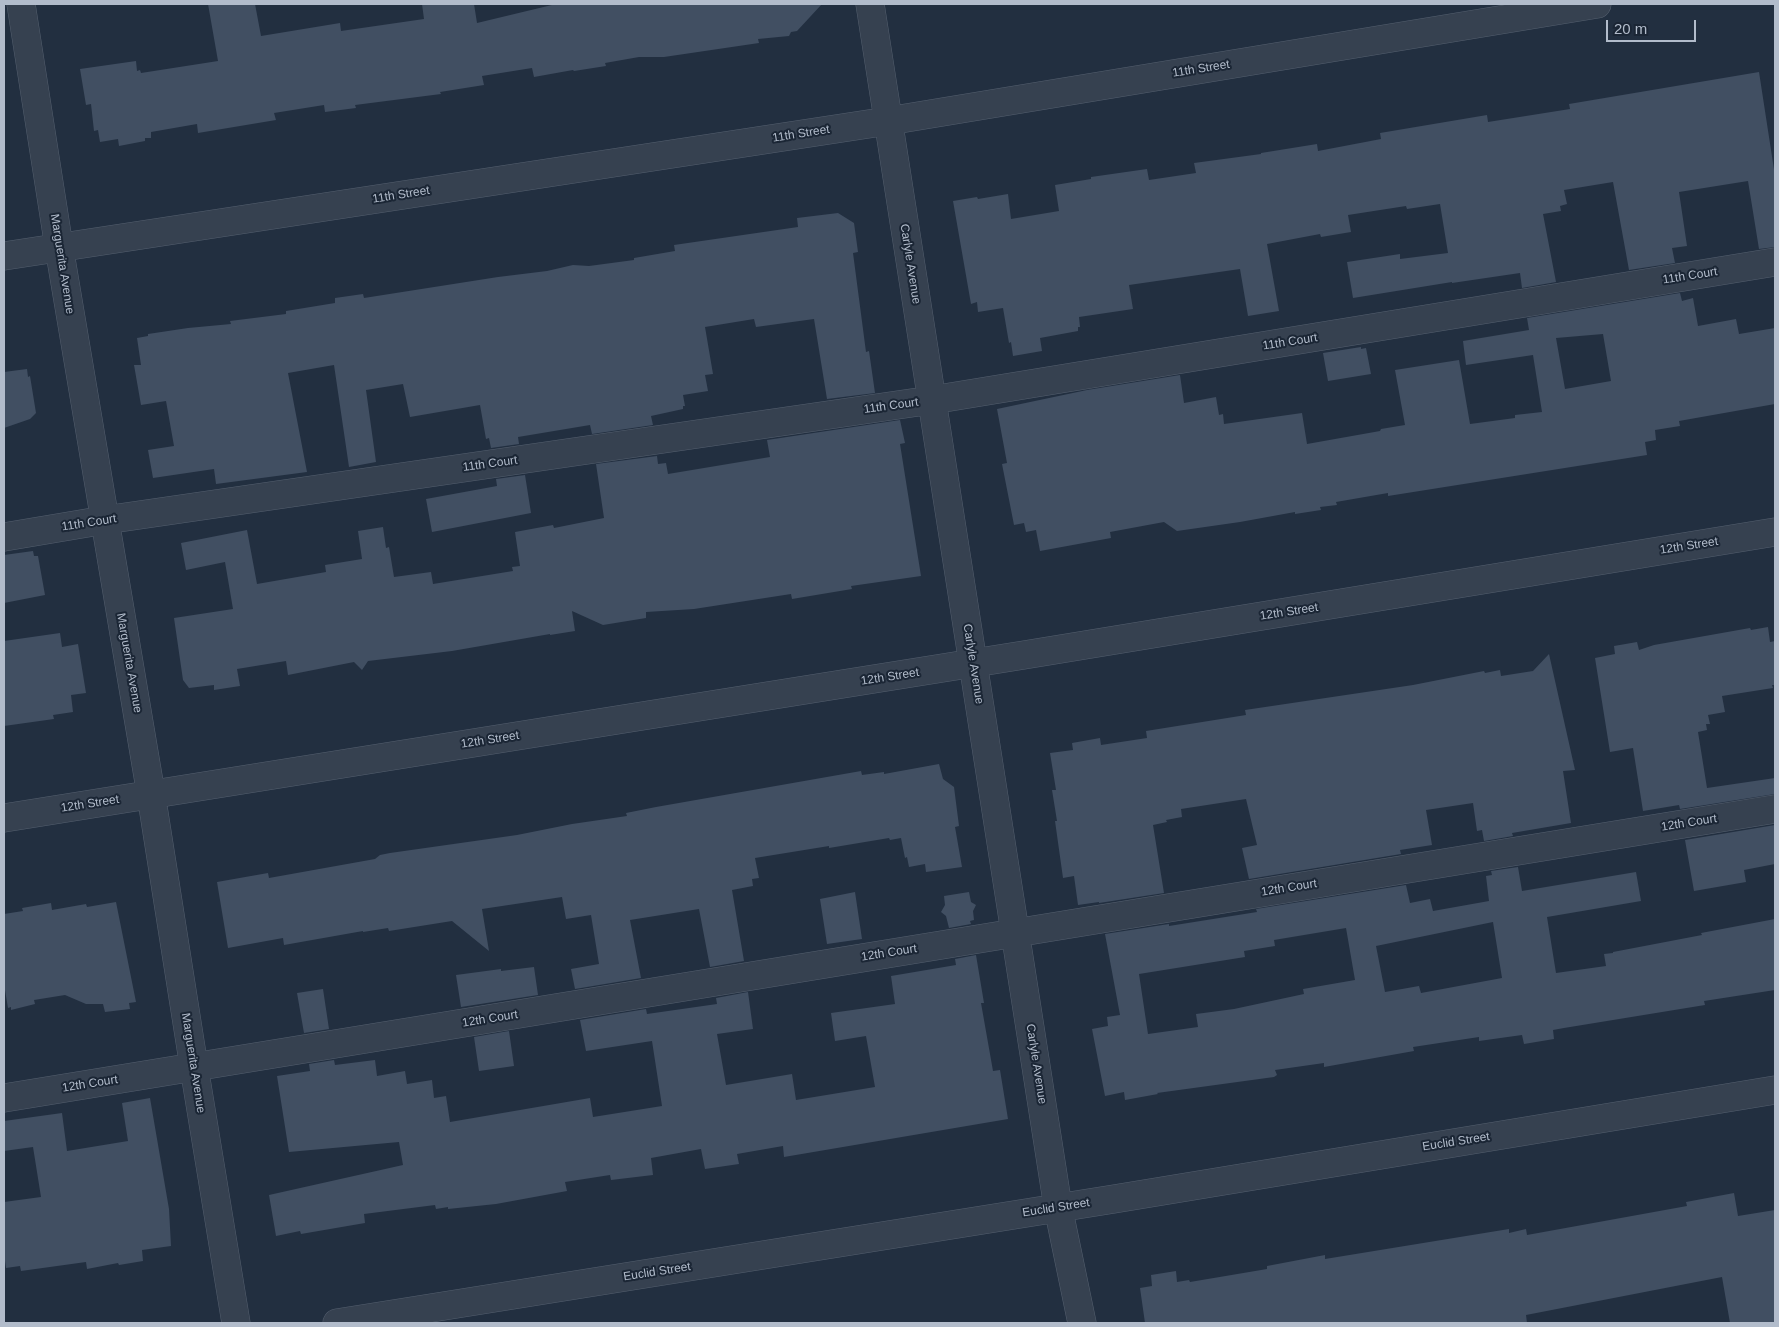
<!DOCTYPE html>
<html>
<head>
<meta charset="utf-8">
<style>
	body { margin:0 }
	#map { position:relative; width:1779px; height:1327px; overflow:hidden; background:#222f40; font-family:Arial,sans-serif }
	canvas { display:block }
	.frame { position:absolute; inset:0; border:5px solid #b2bccb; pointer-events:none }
	.scale { position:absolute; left:1606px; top:20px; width:90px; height:22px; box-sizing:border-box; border:2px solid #b2bccb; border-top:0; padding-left:6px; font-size:15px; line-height:18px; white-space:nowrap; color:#b2bccb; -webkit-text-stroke:4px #1b2635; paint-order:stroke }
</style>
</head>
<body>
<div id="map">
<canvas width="1779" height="1327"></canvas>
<div class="frame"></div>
<div class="scale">20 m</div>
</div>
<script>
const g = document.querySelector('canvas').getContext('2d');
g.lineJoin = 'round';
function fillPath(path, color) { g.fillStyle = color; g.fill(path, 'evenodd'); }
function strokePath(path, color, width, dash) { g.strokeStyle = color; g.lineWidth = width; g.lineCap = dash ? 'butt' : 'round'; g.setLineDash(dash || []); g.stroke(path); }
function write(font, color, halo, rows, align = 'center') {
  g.font = font + ' Arial,sans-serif'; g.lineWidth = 4; g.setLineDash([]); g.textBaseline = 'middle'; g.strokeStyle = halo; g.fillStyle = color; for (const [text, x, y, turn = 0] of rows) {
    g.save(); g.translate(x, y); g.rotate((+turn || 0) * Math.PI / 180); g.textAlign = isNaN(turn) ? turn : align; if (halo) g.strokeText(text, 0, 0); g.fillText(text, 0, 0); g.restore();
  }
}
const building = new Path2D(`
	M208 4H255L261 36 340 23 341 31 424 19 422 4H474L477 23 556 4H822L797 31 791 32 789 36 758 39 759 43 664 57H639L605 63 606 66 574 71 573 70 534 77 532 68 482 76 484 85 440 92 441 94 355 105 356 108 325 112 324 105 274 113 276 120 198 133 197 124 151 132V138H145V141L119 146 118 139 100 142 98 130 94 131 91 104 86 105 80 69 136 61 137 71 140 70 141 73 218 61Z
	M1759 72 1775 176V247L1759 249 1748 181 1679 192 1687 246 1672 248 1675 263 1629 270 1613 182 1564 190 1567 204 1560 206 1561 211 1543 214 1556 282 1522 288 1520 273 1452 283V282L1353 298 1347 262 1400 254V259L1448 253 1440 204 1407 209 1406 206 1348 215 1351 232 1321 237 1320 234 1267 244 1279 311 1248 316 1240 269 1129 285 1133 309 1079 317 1080 327H1078V331L1040 338 1042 351 1013 356 1011 342 1009 343 1003 308 978 312 977 302 971 304 953 201 977 197 978 199 1008 194 1011 219 1059 211 1055 185 1091 179V177L1147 169 1149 180 1196 173 1194 163 1261 154V153L1317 144 1318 151 1381 139 1380 133 1487 115 1488 122 1570 109 1569 104Z
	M838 213 854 223 858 252 853 253 866 352 869 351 875 393 827 399 814 319 756 327 754 319 705 327 713 374 705 375 708 391 683 395 685 406H683V409L651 416 653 425 592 434 590 425 518 437 519 444 491 448 489 438 486 439 480 405 410 417 403 384 366 390 376 462 349 467 334 365 288 373 307 472 216 484 214 469 153 478 148 450 174 446 166 401 141 405 134 365H141L137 338 148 336V334L188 328 231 324 230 321 286 314V311L335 303V298L363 294 364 298 498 277 547 271 573 265 589 266 634 260V258L675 251 674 245 798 227 797 218Z
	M1680 293 1682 301 1693 298 1698 326 1736 319 1739 334 1775 328V404L1679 421 1680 426 1655 430 1656 440 1645 442 1647 455 1388 496V493L1336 502 1337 505 1320 507 1321 510 1295 514V512L1240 522 1177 531 1164 522 1110 532 1111 538 1040 551 1036 530 1026 532 1024 523 1014 525 1002 464 1007 463 997 409 1087 390 1180 375 1184 403 1216 397 1219 415 1223 414 1224 424 1302 413 1307 444 1380 431 1381 429 1405 425 1395 370 1459 360 1470 424 1515 418V415L1542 412 1533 355 1466 365 1463 341 1529 330 1527 318ZM1603 334 1611 381 1565 389 1556 338Z
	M1361 347V349L1366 348 1371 374 1328 381 1323 353Z
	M27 369 28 377 30 376 36 413 30 419 4 428V372Z
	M900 420 905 443 900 444 921 576 851 586 852 589 792 599 791 594 694 609 646 612V618L603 625 572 611 575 631 550 635V634L452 651 368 661 362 670 354 662 288 675 286 661 237 669 240 686 214 690V685L189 688 183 680 174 618 233 609 225 562 186 570 181 543 247 530 257 584 326 572 325 565 362 559 358 531 383 527 386 548 389 547 394 577 431 572 433 584 513 571 512 567 520 566 515 532 553 525 554 528 604 518 596 464 657 456 658 464 666 463 668 474 770 457 767 440Z
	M525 475 531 513 432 532 426 499 497 486 496 479Z
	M33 551 34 556H38L45 595 4 603V555Z
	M1768 627 1770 642 1775 641V685H1772L1773 688 1722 696 1725 712 1708 715 1710 724H1706L1707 730 1698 732 1707 788 1775 778V794L1680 809 1679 805 1643 811 1633 748 1610 752 1595 658 1615 654 1614 646 1637 642 1639 650 1654 645 1750 628 1751 630Z
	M60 633 62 647 78 644 86 693 71 695 73 712 53 715 54 719 4 726V641Z
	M1549 654 1575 770 1563 771 1571 823 1512 833 1513 836 1484 841 1482 830 1477 831 1473 803 1426 810 1432 845 1400 850 1401 854 1249 879 1242 848 1257 845 1246 799 1181 809 1182 817 1166 820 1167 822 1153 825 1164 893 1099 903V902L1078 905 1074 876 1063 878 1055 821H1057L1052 790H1056L1050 753 1073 750 1072 743 1100 738 1101 745 1147 738 1146 731 1246 715 1245 710 1413 685 1484 671 1485 673 1500 670 1501 676 1533 671Z
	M939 764 943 779 954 787 959 826 955 827 962 867 926 872 925 864 909 867 907 857 905 858 901 838 890 840 889 838 829 848V846L755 858 759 878 752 879 753 886 732 890 744 961 710 967 699 909 630 920 641 978 575 989 571 969 599 964 591 915 566 919 562 897 482 909 489 951 452 921 389 931 388 928 363 932V931L284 945 283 938 228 948 217 882 268 873 269 878 375 859 380 855 390 853 517 835 572 824 627 816 626 813 656 807 861 771 862 775 884 772V774Z
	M1775 825V864L1744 870 1746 882 1694 891 1685 840Z
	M1518 867 1522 891 1636 872 1641 901 1547 917 1556 973 1606 966 1604 954 1613 953V952L1702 935 1701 933 1775 919V990L1704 1001 1705 1005 1564 1028 1553 1030 1554 1039 1524 1044 1522 1035 1479 1041V1037L1413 1047 1414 1051 1324 1067V1063L1275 1070 1277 1075 1274 1077 1157 1093 1158 1094 1125 1100 1124 1092 1105 1096 1092 1029 1108 1026 1107 1017 1120 1015 1105 934 1169 924V926L1257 912 1256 909 1406 885 1410 903 1430 899 1433 911 1489 901 1486 876 1492 875 1491 871ZM1493 922 1502 978 1421 993 1419 986 1385 992 1376 946ZM1346 928 1355 980 1303 989 1304 994 1234 1009 1196 1014 1198 1027 1148 1034 1139 974 1245 957 1244 951 1275 946 1274 940Z
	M855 892 862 939 827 944 820 899Z
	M969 892 971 902 976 905 973 911 974 920 970 921 971 924 949 928 946 916 941 912 945 905 944 896Z
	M116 902 136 1002 129 1003 130 1009 105 1012 103 1004H86L65 995 34 1000 35 1004 11 1010V1007L8 1008 4 984V914L23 911 22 908 51 903 52 910 86 904 87 907Z
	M976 955 984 1003H981L993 1071 1000 1070 1008 1119 784 1157 783 1146 737 1154 739 1164 705 1169 701 1149 651 1158 653 1175 611 1180 610 1175 565 1182 567 1191 496 1204 448 1209V1207L436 1209 435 1205 364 1214 365 1223 301 1234 300 1231 276 1236 269 1195 403 1165 399 1142 289 1152 277 1076 310 1071 309 1064 334 1060 335 1065 375 1060 377 1076 405 1071 407 1084 432 1080 434 1098 446 1096 450 1122 590 1098 593 1117 662 1106 652 1041 586 1051 580 1020 646 1009 647 1014 717 1004 716 998 748 992 753 1029 717 1034 726 1085 792 1074 796 1100 875 1087 866 1036 835 1041 831 1013 895 1004 891 976 956 965 955 959Z
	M534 967 538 995 461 1007 456 975 501 969V971Z
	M323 989 329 1029 304 1033 297 993Z
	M509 1031 514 1066 479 1071 474 1037Z
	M150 1098 169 1209 171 1246 142 1250 143 1261 119 1265 118 1263 87 1269 86 1262 21 1271 20 1266 6 1268 4 1254V1202L41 1197 33 1147 4 1151V1121L62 1113 67 1151 128 1141 122 1103Z
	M1734 1193 1738 1216 1775 1210V1323H1730L1722 1277 1526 1315 1527 1323H1145L1140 1288 1152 1286 1151 1275 1176 1271 1177 1282 1189 1280 1190 1282 1267 1269V1266L1325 1255V1259L1509 1229V1233L1526 1229 1527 1235 1687 1206 1686 1202Z`);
const minor = new Path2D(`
	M21 4 59 247 151 794 194 1067 236 1323
	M870 4 1058 1207 1082 1323
	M4 256 888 121 1597 4
	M4 537 105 520 932 400 1775 262
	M4 818 1024 655 1775 532
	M4 1098 1775 809
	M337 1323 1114 1199 1775 1090`);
const streetNames = [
	["11th Street",1201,69,-9],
	["11th Street",801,134,-9],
	["11th Street",401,195,-9],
	["Marguerita Avenue",62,264,81],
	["Carlyle Avenue",910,264,81],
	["11th Court",1690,276,-9],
	["11th Court",1290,342,-9],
	["11th Court",891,406,-8],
	["11th Court",490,464,-8],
	["11th Court",89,523,-9],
	["12th Street",1689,546,-9],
	["12th Street",1289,612,-9],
	["Marguerita Avenue",129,663,80],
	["Carlyle Avenue",973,664,81],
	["12th Street",890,677,-9],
	["12th Street",490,740,-9],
	["12th Street",90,804,-9],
	["12th Court",1689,823,-9],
	["12th Court",1289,888,-9],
	["12th Court",889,953,-9],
	["12th Court",490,1019,-9],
	["Marguerita Avenue",193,1063,81],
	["Carlyle Avenue",1036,1064,81],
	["12th Court",90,1084,-9],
	["Euclid Street",1456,1142,-9],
	["Euclid Street",1056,1208,-9],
	["Euclid Street",657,1272,-9]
];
fillPath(building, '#414f62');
strokePath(minor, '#545f6e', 29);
strokePath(minor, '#364150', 28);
write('12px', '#b2bccb', '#1b2635', streetNames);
</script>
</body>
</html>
